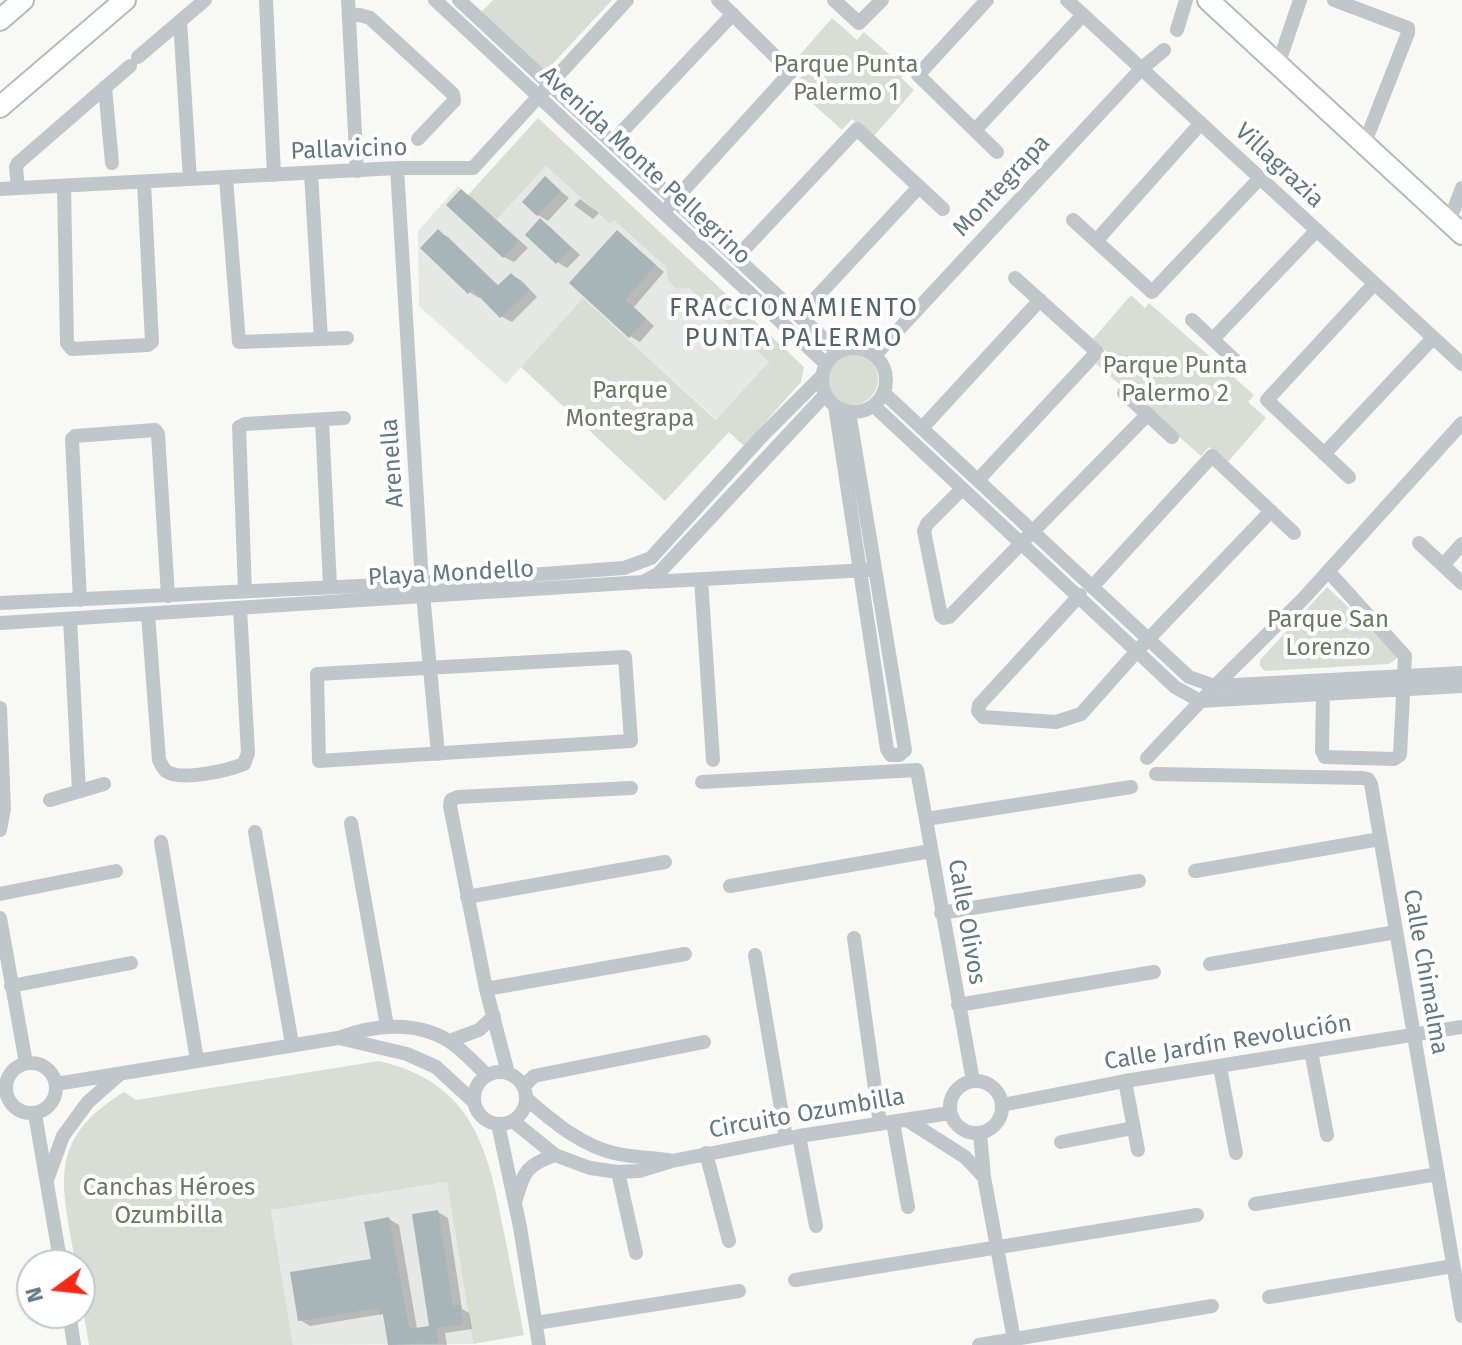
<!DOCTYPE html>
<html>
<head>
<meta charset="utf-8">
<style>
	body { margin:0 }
	#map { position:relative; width:1462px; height:1345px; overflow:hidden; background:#f8f8f5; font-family:"Fira Sans",sans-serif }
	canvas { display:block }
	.north { position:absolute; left:16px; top:1249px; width:80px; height:80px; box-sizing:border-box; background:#fff; border:2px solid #bfc9cd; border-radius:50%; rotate:255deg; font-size:22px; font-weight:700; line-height:32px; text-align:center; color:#607983 }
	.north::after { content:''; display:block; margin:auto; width:28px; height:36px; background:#f62917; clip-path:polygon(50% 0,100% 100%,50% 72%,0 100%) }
</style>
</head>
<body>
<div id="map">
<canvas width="1462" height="1345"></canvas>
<div class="north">N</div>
</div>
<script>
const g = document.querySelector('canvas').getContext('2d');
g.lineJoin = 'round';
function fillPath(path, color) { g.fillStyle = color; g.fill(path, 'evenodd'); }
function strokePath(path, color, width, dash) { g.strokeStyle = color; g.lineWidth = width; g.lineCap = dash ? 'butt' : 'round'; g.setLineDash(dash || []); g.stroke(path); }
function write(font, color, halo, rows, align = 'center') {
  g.font = font + ' "Fira Sans",sans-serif'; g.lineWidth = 8; g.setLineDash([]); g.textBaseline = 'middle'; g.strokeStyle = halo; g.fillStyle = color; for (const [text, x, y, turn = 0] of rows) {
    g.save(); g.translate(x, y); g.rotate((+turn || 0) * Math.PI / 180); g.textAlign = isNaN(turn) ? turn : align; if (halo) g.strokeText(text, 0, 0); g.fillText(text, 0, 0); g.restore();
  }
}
const built = new Path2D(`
	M546 165 610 224 614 219 666 267 668 281 689 288 770 362 717 420 583 298 506 384 419 306 418 231 458 186 496 220Z
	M447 1182 473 1344 293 1345 271 1210Z`);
const green = new Path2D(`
	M493 0H612L545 72 481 12Z
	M832 18 857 40 864 32 907 70 901 78 914 90 873 137 852 119 842 130 793 86 803 75 791 65Z
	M538 118 804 367 801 382 744 446 729 432 665 501 521 367 583 298 716 420 769 362 689 288 677 289 668 281 666 267 614 220 610 224 546 166 496 220 468 195Z
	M1131 295 1145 308 1149 303 1254 395 1248 402 1266 418 1227 463 1209 447 1201 456 1096 364 1107 352 1093 339Z
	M826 379a26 26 0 1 1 52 0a26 26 0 1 1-52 0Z
	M1327 587 1397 653V658L1389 664 1265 671 1260 666V660Z
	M379 1061C473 1083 488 1148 504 1232 511 1266 517 1301 524 1335L473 1344 447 1182 271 1210 293 1345H89L80 1292V1265H76C62 1186 45 1140 124 1092L136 1100Z`);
const shadow = new Path2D(`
	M546 179 569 198 548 221 538 215Z
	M462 191 471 197 528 248 514 262 504 257Z
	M580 199 599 213 593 219 574 205Z
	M540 221 550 227 580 255 567 268 557 262Z
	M438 232 448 237 500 287 512 275 522 281 537 297 512 322 502 317 481 296 479 298 469 292Z
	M618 233 664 272 634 307 654 326 640 342 630 336 572 283Z
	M438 1212 448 1218 462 1309 469 1313 472 1329 445 1333 447 1345H390L383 1314 310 1326 300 1320 373 1261 389 1219 399 1225 417 1329 431 1327Z`);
const building = new Path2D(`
	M545 176 561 191 537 216 522 202Z
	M461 189 519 241 503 258 446 205Z
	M540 218 571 248 556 264 525 235Z
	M438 229 497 286 511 273 529 290 500 318 472 289 468 294 420 248Z
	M617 230 656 265 625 300 646 319 629 338 569 283Z
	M438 1210 453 1306 460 1305 463 1324 436 1328 438 1343 388 1345 383 1314 380 1315 379 1308 298 1321 290 1272 371 1259 364 1222 389 1217 409 1329 429 1326 412 1214Z`);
const street = new Path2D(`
	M266 0 274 175
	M348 0 357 171
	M435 0 826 364
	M459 0 838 352
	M834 0 859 23 882 0
	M987 0 918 75 997 152
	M1067 0 1462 364
	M1334 0 1408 28V33L1364 145
	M349 16 360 15 370 18 453 94 454 101 418 139
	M180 21 190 179
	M1177 30 1186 0
	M138 57 205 0
	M1278 65 1300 0
	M105 87 112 163
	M976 129 1083 15
	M613 141 733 14
	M397 168 422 583 438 754
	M311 173 321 339
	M226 178 239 342 347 338
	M64 186 67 343 72 349 148 345 152 342 144 182
	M18 188 16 167 18 163 130 66
	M0 189 397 168H473L627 0
	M670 205 791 72 718 0
	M1073 220 1152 292 1260 178
	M1449 222 1462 188
	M1096 241 1201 123
	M737 257 857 129 943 209
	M800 315 919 187
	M1192 320 1239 364
	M1213 339 1317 230
	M822 380a32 32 0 1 1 64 0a32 32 0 1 1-64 0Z
	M875 355 1141 69 1164 50
	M884 393 1189 677 1215 686 1462 673
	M1124 393 1172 437
	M835 406 887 749 891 755H899L905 750 849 412
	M874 406 1175 687 1200 701 1462 686
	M322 420 330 586
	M922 428 1040 300
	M1324 454 1433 338
	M1349 477 1267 400 1374 284
	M978 480 1097 352 1015 278
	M962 489 927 524 924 531 941 616 944 618 949 617 1148 414
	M1419 543 1462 583
	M1443 565 1462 544
	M701 579 713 760
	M649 582 868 570
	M1092 587 1212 456 1294 533
	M245 591 239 427 245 424 344 418
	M1080 595 979 705 978 711 983 717 1056 722 1081 714 1137 651 1271 511
	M80 600 72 439 75 436 155 430 158 434 168 596
	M0 603 422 583 624 568 651 558 762 436 822 376
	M148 614 159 760C161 764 163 768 166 771 180 782 229 770 244 764L248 753 240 608
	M70 619 79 791
	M0 623 643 582 658 574 825 395
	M625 657 631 741 319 761 317 674Z
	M1323 694 1322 751 1325 757 1394 759 1400 755 1405 656 1328 571
	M0 708 4 809 0 830
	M1147 758 1215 686 1304 598 1462 423
	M1156 774 1363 778 1368 779 1371 784 1462 1316
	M702 782 917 770 973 1081
	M50 800 104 784
	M926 819 1131 787
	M351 823 387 1026
	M255 832 292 1044
	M161 842 197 1060
	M1195 871 1380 839
	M730 886 931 851
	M0 894 116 871
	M467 897 665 862
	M941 913 1139 881
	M0 918 26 1063
	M854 938 880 1124
	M755 955 786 1138
	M1210 964 1396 932
	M11 986 131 963
	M486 989 685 954
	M958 1005 1154 972
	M339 1038 407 1054 436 1067 474 1102
	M449 1041 479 1030 494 1016
	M1311 1051 1327 1135
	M6 1088a25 25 0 1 1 50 0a25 25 0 1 1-50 0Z
	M1220 1067 1236 1153
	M474 1098a26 26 0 1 1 52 0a26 26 0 1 1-52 0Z
	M508 1073 486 989 450 806 451 800 458 797 631 788
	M950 1107a26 26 0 1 1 52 0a26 26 0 1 1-52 0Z
	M1125 1081 1138 1150
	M56 1084 338 1038C373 1025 415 1020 449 1041 463 1050 475 1064 487 1075
	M524 1086 534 1076 704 1042
	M527 1099C553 1122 583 1147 618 1154 634 1157 651 1158 668 1160
	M1002 1105 1125 1081 1462 1027
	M35 1114 61 1265
	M907 1120 965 1157 984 1177
	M513 1121 555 1155 590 1168 618 1172 639 1171 672 1161 799 1136 950 1113
	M893 1122 908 1207
	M498 1124 520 1227 539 1345
	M980 1134 984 1177 1015 1345
	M799 1136 816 1226
	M1061 1142 1133 1128
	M706 1153 729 1241
	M618 1172 636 1253
	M47 1180 63 1136 88 1102 120 1074
	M516 1199C524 1171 527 1165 555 1155
	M1255 1204 1438 1174
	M795 1280 1197 1215
	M1269 1297 1453 1266
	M69 1313 74 1345
	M536 1323 739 1291
	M979 1345 1212 1306`);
const secondary = new Path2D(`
	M1208 0 1462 234
	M0 20 23 0
	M0 107 125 0`);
const parkNames = [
	["Parque Punta",846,65],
	["Palermo 1",846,93],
	["Parque Punta",1175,366],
	["Palermo 2",1175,394],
	["Parque",630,391],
	["Montegrapa",630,419],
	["Parque San",1328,620],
	["Lorenzo",1328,648],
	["Canchas Héroes",169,1188],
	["Ozumbilla",169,1216]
];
const streetNames = [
	["Pallavicino",349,150,-2],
	["Avenida Monte Pellegrino",645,166,43],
	["Villagrazia",1279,166,43],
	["Montegrapa",1002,186,-47],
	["Arenella",393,463,-94],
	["Playa Mondello",451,574,-3],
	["Calle Olivos",966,922,80],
	["Calle Chimalma",1425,972,80],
	["Calle Jardín Revolución",1228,1043,-9],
	["Circuito Ozumbilla",807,1114,-10]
];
const neighbourhoodNames = [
	["FRACCIONAMIENTO",794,309],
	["PUNTA PALERMO",794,339]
];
fillPath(built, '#e6e8e6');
fillPath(green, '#d9ded4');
fillPath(shadow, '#0003');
fillPath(building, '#a7b4b8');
strokePath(secondary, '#b3bbbf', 24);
strokePath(street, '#c0c7ca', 14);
strokePath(secondary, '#fff', 20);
write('24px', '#697a60', '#fff', parkNames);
write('24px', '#607983', '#fff', streetNames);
g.letterSpacing = '2px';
write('26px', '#53666e', '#fff', neighbourhoodNames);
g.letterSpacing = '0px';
</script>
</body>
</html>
